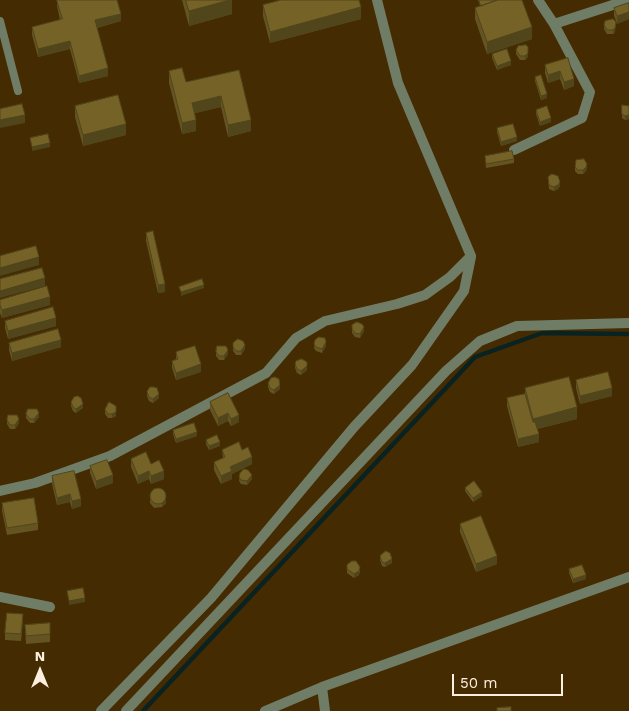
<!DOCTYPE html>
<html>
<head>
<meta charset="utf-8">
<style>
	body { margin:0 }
	#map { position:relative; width:629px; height:711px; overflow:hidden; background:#452b01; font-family:"Work Sans",sans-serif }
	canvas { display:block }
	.north { position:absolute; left:15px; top:646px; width:50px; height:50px; -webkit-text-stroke:4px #452b01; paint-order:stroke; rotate:0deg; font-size:14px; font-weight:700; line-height:20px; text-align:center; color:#fcefe0 }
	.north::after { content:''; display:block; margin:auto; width:18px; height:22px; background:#fcefe0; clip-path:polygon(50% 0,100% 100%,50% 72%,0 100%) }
	.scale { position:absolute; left:452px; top:674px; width:111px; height:22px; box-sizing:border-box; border:2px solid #fcefe0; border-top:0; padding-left:6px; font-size:15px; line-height:18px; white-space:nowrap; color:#fcefe0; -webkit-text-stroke:4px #452b01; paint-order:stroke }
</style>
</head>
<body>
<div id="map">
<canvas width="629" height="711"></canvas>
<div class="north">N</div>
<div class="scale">50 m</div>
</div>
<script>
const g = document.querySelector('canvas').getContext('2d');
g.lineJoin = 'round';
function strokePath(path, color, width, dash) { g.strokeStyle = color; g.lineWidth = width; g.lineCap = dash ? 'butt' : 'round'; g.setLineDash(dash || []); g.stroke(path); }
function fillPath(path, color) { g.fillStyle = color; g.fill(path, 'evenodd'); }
const stream = new Path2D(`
	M143 711 475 357 542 333 629 334`);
const service = new Path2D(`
	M0 21 18 91`);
const minor = new Path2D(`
	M554 24 628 0
	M514 150 582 118 590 92 554 24 538 0
	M0 491 35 483 110 456 266 373 296 338 325 321 397 304 425 295 450 277 471 256 398 83 377 0
	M0 597 50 607
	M322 687 325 711
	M101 711 211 598 354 427 412 365 464 291 471 257
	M126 711 446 371 480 341 517 326 629 323
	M265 711 322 687 629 577`);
const wall = new Path2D(`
	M57 0H117L121 21 97 28 108 76 79 83 70 49 38 57 32 35V27L60 20 57 6Z
	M182 0H232V14L189 26Z
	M478 0H522L532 39 487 54 475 19V8L480 6Z
	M629 3V19L617 24 614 16V8Z
	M263 5 361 19 270 43 263 16Z
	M616 22 615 32 613 34H607L604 29V25Z
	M528 47V57L525 60H520L516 54V50Z
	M492 54 511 65 497 70 492 58Z
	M568 58 574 86 564 90 560 79 548 83 545 73V65Z
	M239 70 251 131 228 137 221 107 195 113 196 131 182 134 169 83V71L186 82Z
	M535 77 547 98 541 100 535 81Z
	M622 105 629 106V119L625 120 622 118Z
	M75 106 126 135 83 146 75 117Z
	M536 110 551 122 540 126 536 114Z
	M497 128 517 141 501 146 497 132Z
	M485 156 514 159V163L486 168Z
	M575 167H587L586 171 583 174H578L575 171Z
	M548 177 560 186 558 189 554 191 549 189Z
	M146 233 165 292 158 293 146 241Z
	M0 300 50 305 2 318 0 313Z
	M5 321 56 326 8 339 5 328Z
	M352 325 364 331 360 338 355 337 352 333Z
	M315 340 326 346 322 353 316 351 314 348Z
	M9 343 61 347 12 361 9 350Z
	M233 343 245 349 241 355H236L233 351Z
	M176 352 201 372 176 380 172 368V361L176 359Z
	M216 352 228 354 224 360H219L216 356Z
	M295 364 307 370 301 375 297 373 295 368Z
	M576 380 612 396 580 404 576 388Z
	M268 383 280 389 274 394 270 392 268 387Z
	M525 388 577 419 537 429 539 442 518 447 507 406V398L525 394Z
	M147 392 159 398 153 403 149 401 147 396Z
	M228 393 239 422 231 426 228 421 218 426 210 410V402Z
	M71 402 83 408 76 413 73 411 71 406Z
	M105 410 116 416 112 418H108L105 414Z
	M26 414 39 417 34 423H30L26 418Z
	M7 420 19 423 15 429H10L7 424Z
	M173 430 197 436 176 443 173 434Z
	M206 440 220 446 209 450 206 444Z
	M222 450H242L252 464 232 474V479L221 484 214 470V462L223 458Z
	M131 459 151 464 164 479 151 484 149 479 138 484 131 467Z
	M90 466 113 483 96 489 90 473Z
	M240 473 252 479 247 485 241 484 239 481Z
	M52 476 81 506 72 509 70 502 57 505 52 484Z
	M465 488 482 496 473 502 465 491Z
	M150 494 166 503 162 507 154 508 150 503Z
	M2 503 38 523V530L7 535 2 511Z
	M460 524 497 564 476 572 460 532Z
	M380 556 392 563 385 567 382 566 380 560Z
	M347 565 360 571 359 575 354 578 347 573Z
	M569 569 586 579 573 583 569 573Z
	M23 621 21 641 5 640V633Z
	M25 625 50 634V642L26 644Z`);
const shadedWall = new Path2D(`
	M230 0H232V14L189 26V11Z
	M361 7V19L270 43V32Z
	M629 12V19L617 24V16Z
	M121 14V21L95 28V20Z
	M532 27V39L487 54V42Z
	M615 28V32L613 34V30Z
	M70 41V49L38 57V49Z
	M528 53V57L525 60V56Z
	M511 61V65L497 70V66Z
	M108 68V76L79 83V76Z
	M560 71V79L548 83V75Z
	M574 79V86L564 90V82Z
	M547 94V98L541 100V96Z
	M221 96V107L192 114V103Z
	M25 115V123L0 128V120Z
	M629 115V119L625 120V116Z
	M551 118V122L540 126V122Z
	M196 120V131L182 134V123Z
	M251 120V131L228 137V125Z
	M126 124V135L83 146V135Z
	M517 137V141L501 146V142Z
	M50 143V147L32 151V147Z
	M587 164 586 171 583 174V170Z
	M560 182V186L558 189 554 191V187Z
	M39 257V265L0 276V268Z
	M45 278V286L0 298V291Z
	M165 284V292L158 293V285Z
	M204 285V288L181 296V292Z
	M50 297V305L2 318V310Z
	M56 318V326L8 339V331Z
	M364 327V331L360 338V334Z
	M61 340V347L12 361V353Z
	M326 342V346L322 353V349Z
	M245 345V349L241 355V351Z
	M228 350V354L224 360V356Z
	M201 364V372L176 380V373Z
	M307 366V370L301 375V371Z
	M280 385V389L274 394V390Z
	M612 388V396L580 404V396Z
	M159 394V398L153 403V399Z
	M83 404V408L76 413V409Z
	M577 407V419L533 430V419Z
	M116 410V416L112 418V414Z
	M39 413V417L34 423V419Z
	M228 413V421L218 426V418Z
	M239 415V422L231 426V419Z
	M19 419V423L15 429V425Z
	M197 432V436L176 443V439Z
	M539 434V442L518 447V439Z
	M220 442V446L209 450V446Z
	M252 457V464L232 474V479L221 484V476L230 467Z
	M149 471V479L138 484V476Z
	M164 471V479L151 484V476Z
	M113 475V483L96 489V481Z
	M252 475V479L247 485V481Z
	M482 492V496L473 502V498Z
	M70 494V502L57 505V498Z
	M81 499V506L72 509V501Z
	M166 499V503L162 507V503Z
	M497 556V564L476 572V564Z
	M392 559V563L385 567V563Z
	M360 567 359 575 354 578V574Z
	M586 575V579L573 583V579Z
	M85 598V602L69 605V601Z`);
const building = new Path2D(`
	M57 0H117L121 14 95 20 108 68 79 76 70 41 38 49 32 27 62 19Z
	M186 0H230L189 11Z
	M281 0H359L361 7 270 32 263 5Z
	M479 0H497L481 6Z
	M498 0H522L532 27 487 42 475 8Z
	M629 3V12L617 16 614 8Z
	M613 19 616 22 615 28 613 30H607L604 25 605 21Z
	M526 45 528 47V53L525 56H520L516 50 518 46Z
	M507 49 511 61 497 66 492 54Z
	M568 58 574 79 564 82 560 71 548 75 545 65Z
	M182 68 186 82 239 70 251 120 228 125 221 96 192 103 196 120 182 123 169 71Z
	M541 75 547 94 541 96 535 77Z
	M118 95 126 124 83 135 75 106Z
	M22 104 25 115 0 120V109Z
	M622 105 629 106V115L625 116 622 114Z
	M547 106 551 118 540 122 536 110Z
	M513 124 517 137 501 142 497 128Z
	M48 134 50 143 32 147 30 138Z
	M512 151 514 159 486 164 485 156Z
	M584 159 587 164 586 167 583 170H578L575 167 576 160Z
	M552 174 558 176 560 182 558 185 554 187 549 185 548 177Z
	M153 231 165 284 158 285 146 233Z
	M36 246 39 257 0 268V256Z
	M42 268 45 278 0 291V279Z
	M202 279 204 285 181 292 179 287Z
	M47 286 50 297 2 310 0 305V300Z
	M53 307 56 318 8 331 5 321Z
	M357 322 362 324 364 327 360 334 355 333 352 329V325Z
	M58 329 61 340 12 353 9 343Z
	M319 337 325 338 326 342 322 349 316 347 314 344 315 340Z
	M238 339 243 341 245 345 241 351H236L233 347V343Z
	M195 346 201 364 176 373 172 361 178 359 176 352Z
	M217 346H226L228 350 224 356H219L216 352Z
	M302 359 307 362V366L301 371 297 369 295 364 296 361Z
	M608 372 612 388 580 396 576 380Z
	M275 377 279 379 280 385 274 390 270 388 268 383 271 378Z
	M569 377 577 407 533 419 525 388Z
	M150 387H154L157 388 159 394 153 399 149 397 147 392Z
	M228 393 239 415 231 419 228 413 218 418 210 402Z
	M525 394 533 422H535L539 434 518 439 507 398Z
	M78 396 81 398 83 404 76 409 73 407 71 402 74 397Z
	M109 402 116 406V412L112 414H108L105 410Z
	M28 409H37L39 413 34 419H30L26 414Z
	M8 415H17L19 419 15 425H10L7 420Z
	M194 423 197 432 176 439 173 430Z
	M217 435 220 442 209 446 206 440Z
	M239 442 242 450 248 447 252 457 230 467 232 471 221 476 214 462 225 457 222 450Z
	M146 452 151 464 159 460 164 471 151 476 149 471 138 476 131 459Z
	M107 460 113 475 96 481 90 466Z
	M244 469 248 470 252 475 247 481 241 480 239 477 240 473Z
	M74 471 81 499 72 501 70 494 57 498 52 476Z
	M474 481 482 492 473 498 465 488Z
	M150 496a8 8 0 1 1 16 0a8 8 0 1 1-16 0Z
	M34 498 38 523 7 528 2 503Z
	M481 516 497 556 476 564 460 524Z
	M386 551 390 553 392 559 385 563 382 562 380 556Z
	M352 561H356L360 567 359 571 354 574 347 569V565Z
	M582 565 586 575 573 579 569 569Z
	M83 588 85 598 69 601 67 591Z
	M7 613 23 614 21 634 5 633Z
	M50 623V634L26 636 25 625Z
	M511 707V711H497V708Z`);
strokePath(stream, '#082322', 4.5);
strokePath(service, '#707d66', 8);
strokePath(minor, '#707d66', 10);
fillPath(wall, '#645421');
fillPath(shadedWall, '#51451b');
fillPath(building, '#746226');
strokePath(building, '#51451b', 1);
</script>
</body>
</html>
